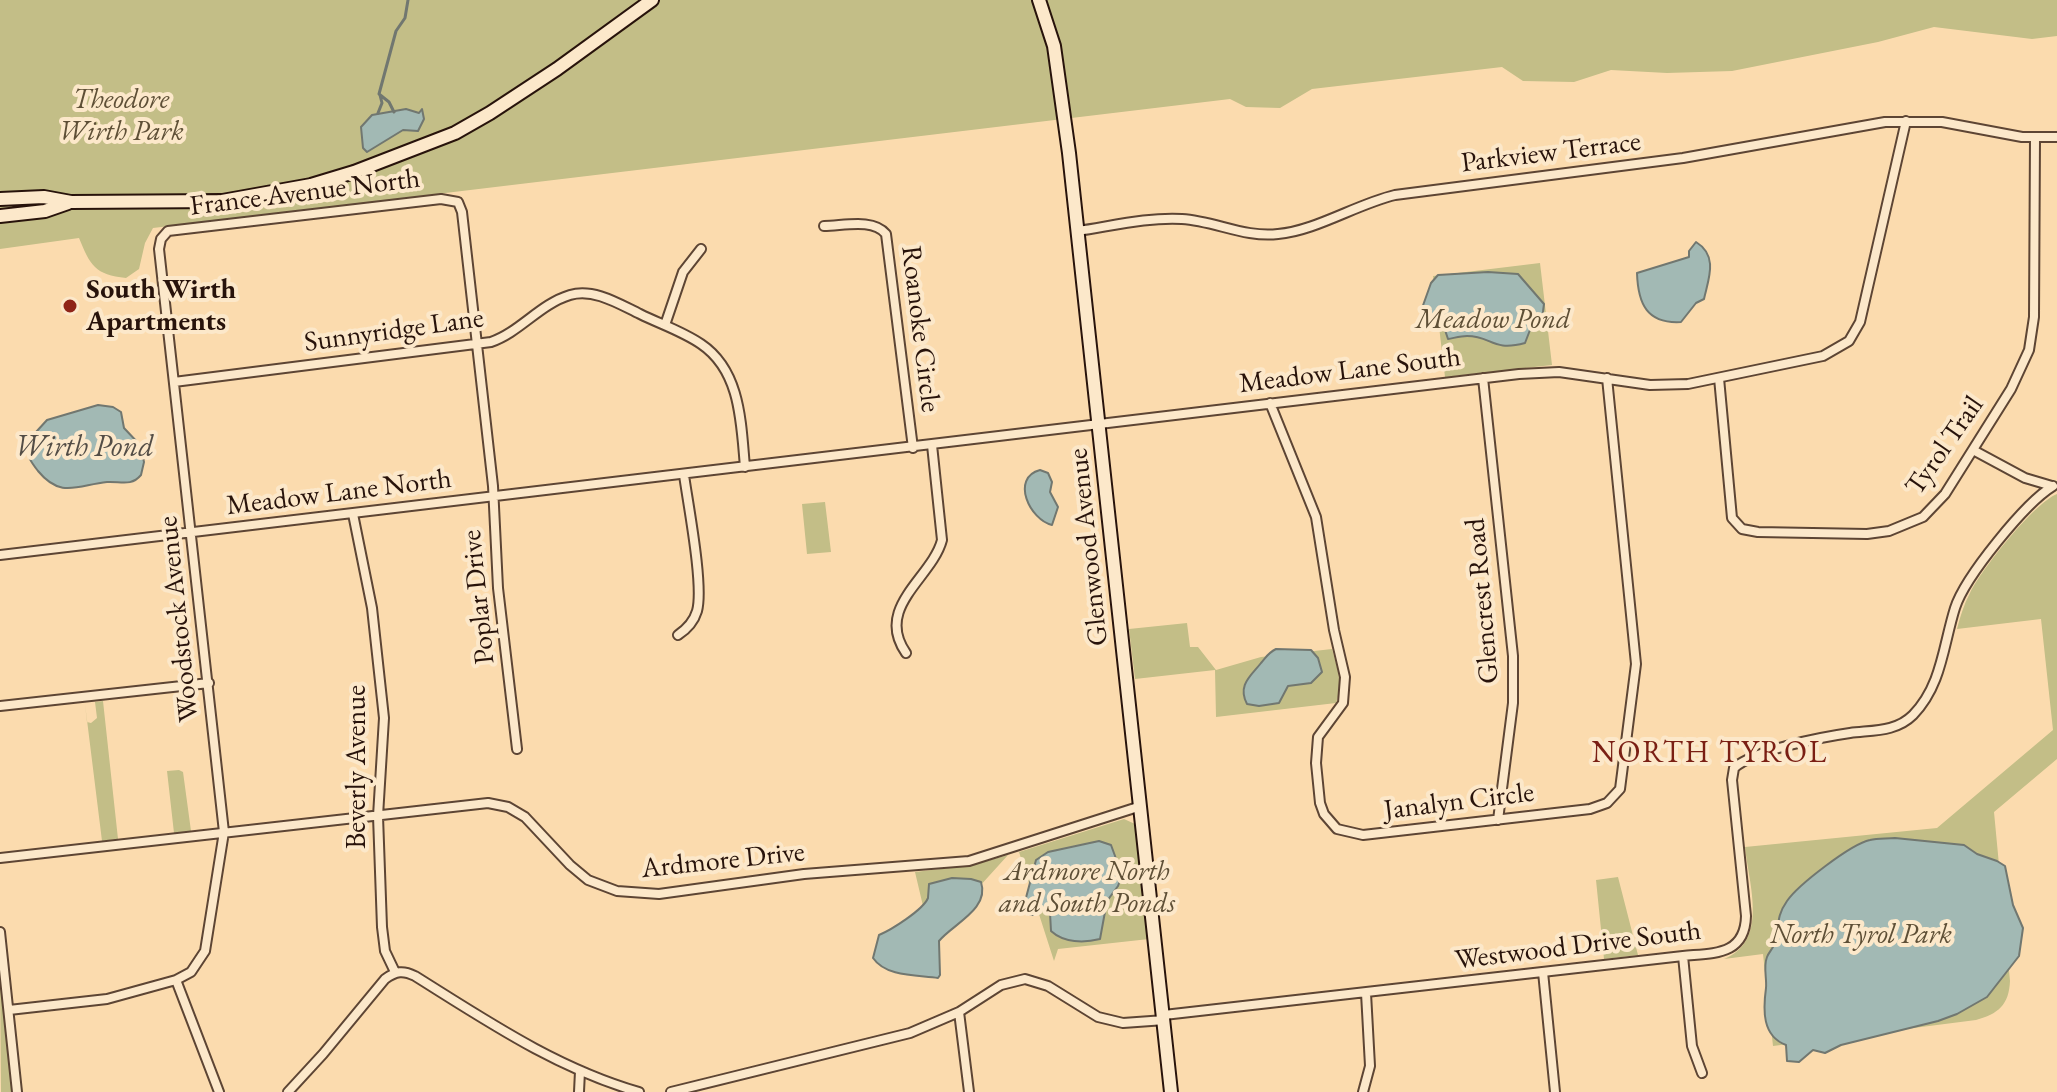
<!DOCTYPE html>
<html>
<head>
<meta charset="utf-8">
<style>
	body { margin:0 }
	canvas { display:block; background:#fbdbae }
</style>
</head>
<body>
<canvas width="2057" height="1092"></canvas>
<script>
const g = document.querySelector('canvas').getContext('2d');
g.lineJoin = 'round';
function fillPath(path, color) { g.fillStyle = color; g.fill(path, 'evenodd'); }
function strokePath(path, color, width, dash) { g.strokeStyle = color; g.lineWidth = width; g.lineCap = dash ? 'butt' : 'round'; g.setLineDash(dash || []); g.stroke(path); }
function write(font, color, halo, rows, align = 'center') {
  g.font = font + ' "EB Garamond",serif'; g.lineWidth = 8; g.setLineDash([]); g.textBaseline = 'middle'; g.strokeStyle = halo; g.fillStyle = color; for (const [text, x, y, turn = 0] of rows) {
    g.save(); g.translate(x, y); g.rotate((+turn || 0) * Math.PI / 180); g.textAlign = isNaN(turn) ? turn : align; if (halo) g.strokeText(text, 0, 0); g.fillText(text, 0, 0); g.restore();
  }
}
const green = new Path2D(`
	M0 0H2057V36L2032 39 1934 27 1878 42 1732 71 1667 73 1611 70 1574 82 1523 81 1502 67 1312 89 1280 108 1246 107 1230 99 153 228 145 243 139 269 126 278C95 275 90 265 79 238L0 249Z
	M1540 263 1552 365 1445 377 1433 276Z
	M2057 494V759L1994 812 2010 981C2009 1005 1998 1014 1976 1020L1773 1046 1763 954 1724 959C1769 941 1749 885 1745 847L1937 828 2053 730 2041 619 1957 629C1960 617 1964 604 1970 593 1981 570 2034 503 2057 494Z
	M825 502 831 552 807 554 802 504Z
	M1187 623 1190 647H1198L1216 670 1261 657 1332 649C1337 668 1344 684 1336 703L1216 717 1215 670 1135 679 1129 629Z
	M103 701 118 839 102 841 85 704 87 722 91 723 97 718 95 702Z
	M179 770 183 772 191 831 174 833 167 771Z
	M1124 819 1135 824 1137 830 1149 939 1058 949 1054 961 1019 852Z
	M1008 855 931 940 915 872 973 865Z
	M1618 877 1638 955 1604 959 1596 880Z
	M0 973 12 1092H1Z`);
const water = new Path2D(`
	M406 109 419 113 422 109 424 119 418 131 403 130 367 152 363 148 361 127 372 115Z
	M1696 242C1719 256 1708 280 1704 299L1696 303 1681 322C1647 324 1638 304 1637 273L1689 257V251Z
	M1488 272 1518 274 1544 304 1542 319 1530 330 1525 343C1492 352 1492 336 1467 336 1461 336 1454 338 1448 339L1441 318 1426 315 1421 311 1431 283 1438 275Z
	M98 405 113 407 121 412 124 428 140 445 144 462 141 475C131 487 120 481 107 482 78 485 61 499 38 471 31 462 26 455 26 443L47 420Z
	M1040 470 1048 473 1052 482 1050 492 1058 507 1052 525C1030 520 1010 478 1040 470Z
	M1276 649 1311 650 1318 658 1322 672 1311 683 1288 686 1279 703 1259 706 1247 704C1237 685 1251 676 1261 663 1267 656 1268 653 1276 649Z
	M1895 838 1964 845 1977 854 1997 861 2005 866 2013 905 2023 928 2019 956 1987 997 1957 1014 1938 1021 1841 1045 1825 1053 1813 1050 1799 1062 1787 1061 1786 1045C1762 1036 1763 1010 1766 988 1767 978 1763 967 1767 957 1769 952 1774 947 1776 941 1780 927 1775 918 1787 901 1798 885 1851 844 1870 840 1878 838 1887 839 1895 838Z
	M1099 841 1111 845 1122 875 1118 886 1107 901 1100 939C1084 943 1064 943 1051 931L1050 913 1040 910 1033 915 1026 914 1023 909 1036 860 1048 852Z
	M952 878 971 879 981 882C990 909 953 924 939 941L940 975 938 978C917 975 886 977 873 958L879 935C891 930 923 910 928 898 928 897 929 885 929 884Z`);
const stream = new Path2D(`
	M394 112 389 102 379 94 396 31 405 18 408 0
	M378 113 382 103 380 95`);
const street = new Path2D(`
	M824 226C843 226 873 218 886 234L913 448
	M1078 231C1112 226 1148 217 1182 219 1215 221 1245 238 1278 234 1315 231 1357 204 1395 195L1683 158 1885 122H1942L2022 137H2057
	M665 325 683 272 701 249
	M1483 378 1513 656V703L1498 820
	M1719 378 1732 518 1742 529 1758 532 1867 534 1889 531 1923 517 1945 494 2011 389 2029 350 2034 317 2035 138
	M174 382 491 342C520 332 540 304 570 295 594 288 619 304 640 314 660 324 682 331 701 344 741 371 741 423 745 467
	M1270 403 1316 517 1334 630 1345 677 1343 703 1318 737 1316 763 1320 803 1324 814 1337 829 1363 835 1590 809 1607 803 1620 789 1636 664 1607 378
	M1973 450 2025 478 2052 486
	M353 514 372 608 384 718 378 816 382 927 385 951 395 972
	M0 555 1519 374 1559 372 1650 385 1688 384 1823 356 1849 341 1860 322 1906 121
	M678 635C687 629 694 621 697 611 704 586 688 504 684 475
	M906 653C874 607 932 578 942 540L932 445
	M0 706 209 683
	M0 858 488 803 508 807 525 817 570 865 588 880 617 891 659 894 804 874 969 861 1141 806
	M0 932 17 1092
	M1683 956 1692 1046 1702 1073
	M1543 972 1555 1092
	M176 980 219 1092
	M9 1010 107 999 176 980 191 972 205 951 224 832 159 249 161 239 168 231 441 199 458 202 462 212 493 486 498 588 517 749
	M959 1012 969 1092
	M1164 1015 1683 956C1713 953 1745 956 1746 916L1732 780 1734 768C1754 750 1822 737 1850 733 1873 730 1896 732 1913 715 1942 685 1943 646 1955 608 1965 577 2025 503 2053 486
	M288 1092 323 1054 385 979C396 971 403 970 415 976 487 1021 556 1068 639 1092
	M579 1092 580 1071
	M671 1092 910 1033 959 1012 1001 985 1025 979 1048 986 1098 1017 1123 1023 1165 1020
	M1363 1092 1370 1066 1366 993`);
const secondary = new Path2D(`
	M1039 0 1054 46 1069 153 1171 1092
	M0 199 44 197 71 202 222 201 311 185 354 172 455 133 490 113 557 69 652 0
	M0 216 45 211 68 203`);
const markers = [
	[70,306,8,"#8f2418"]
];
const parkNames = [
	["Theodore",121,100],
	["Wirth Park",121,132],
	["Meadow Pond",1493,320],
	["Ardmore North",1087,872],
	["and South Ponds",1087,904],
	["North Tyrol Park",1861,935]
];
const streetNames = [
	["Parkview Terrace",1551,153,-7],
	["France Avenue North",305,193,-7],
	["Roanoke Circle",920,329,83],
	["Sunnyridge Lane",394,331,-8],
	["Meadow Lane South",1350,371,-7],
	["Tyrol Trail",1945,446,-55],
	["Meadow Lane North",339,493,-7],
	["Glenwood Avenue",1089,547,-96],
	["Poplar Drive",479,597,-96],
	["Glencrest Road",1483,601,-95],
	["Woodstock Avenue",179,619,-96],
	["Beverly Avenue",357,767,-90],
	["Janalyn Circle",1459,802,-7],
	["Ardmore Drive",723,861,-6],
	["Westwood Drive South",1578,946,-7]
];
const poiNames = [
	["South Wirth",86,290],
	["Apartments",86,322]
];
const waterNames = [
	["Wirth Pond",84,448]
];
const neighbourhoodNames = [
	["NORTH TYROL",1710,754]
];
fillPath(green, '#c3be87');
fillPath(water, '#a2b9b4');
strokePath(water, '#717770', 2);
strokePath(stream, '#717770', 3);
strokePath(street, '#5d4534', 12);
strokePath(secondary, '#28130b', 16);
strokePath(street, '#fce8ca', 8);
strokePath(secondary, '#fce8ca', 12);
for (const [x, y, r, color] of markers) { const dot = new Path2D(); dot.arc(x, y, r, 0, 2 * Math.PI); g.fillStyle = color; g.fill(dot); strokePath(dot, '#fce8ca', 3); }
write('italic 28px', '#5e4f36', '#fce8ca', parkNames);
write('28px', '#28130b', '#fce8ca', streetNames);
write('bold 28px', '#28130b', '#fce8ca', poiNames, 'left');
write('italic 30px', '#534d46', '#fce8ca', waterNames);
g.letterSpacing = '2px';
write('30px', '#7a1f14', '#fce8ca', neighbourhoodNames);
g.letterSpacing = '0px';
</script>
</body>
</html>
